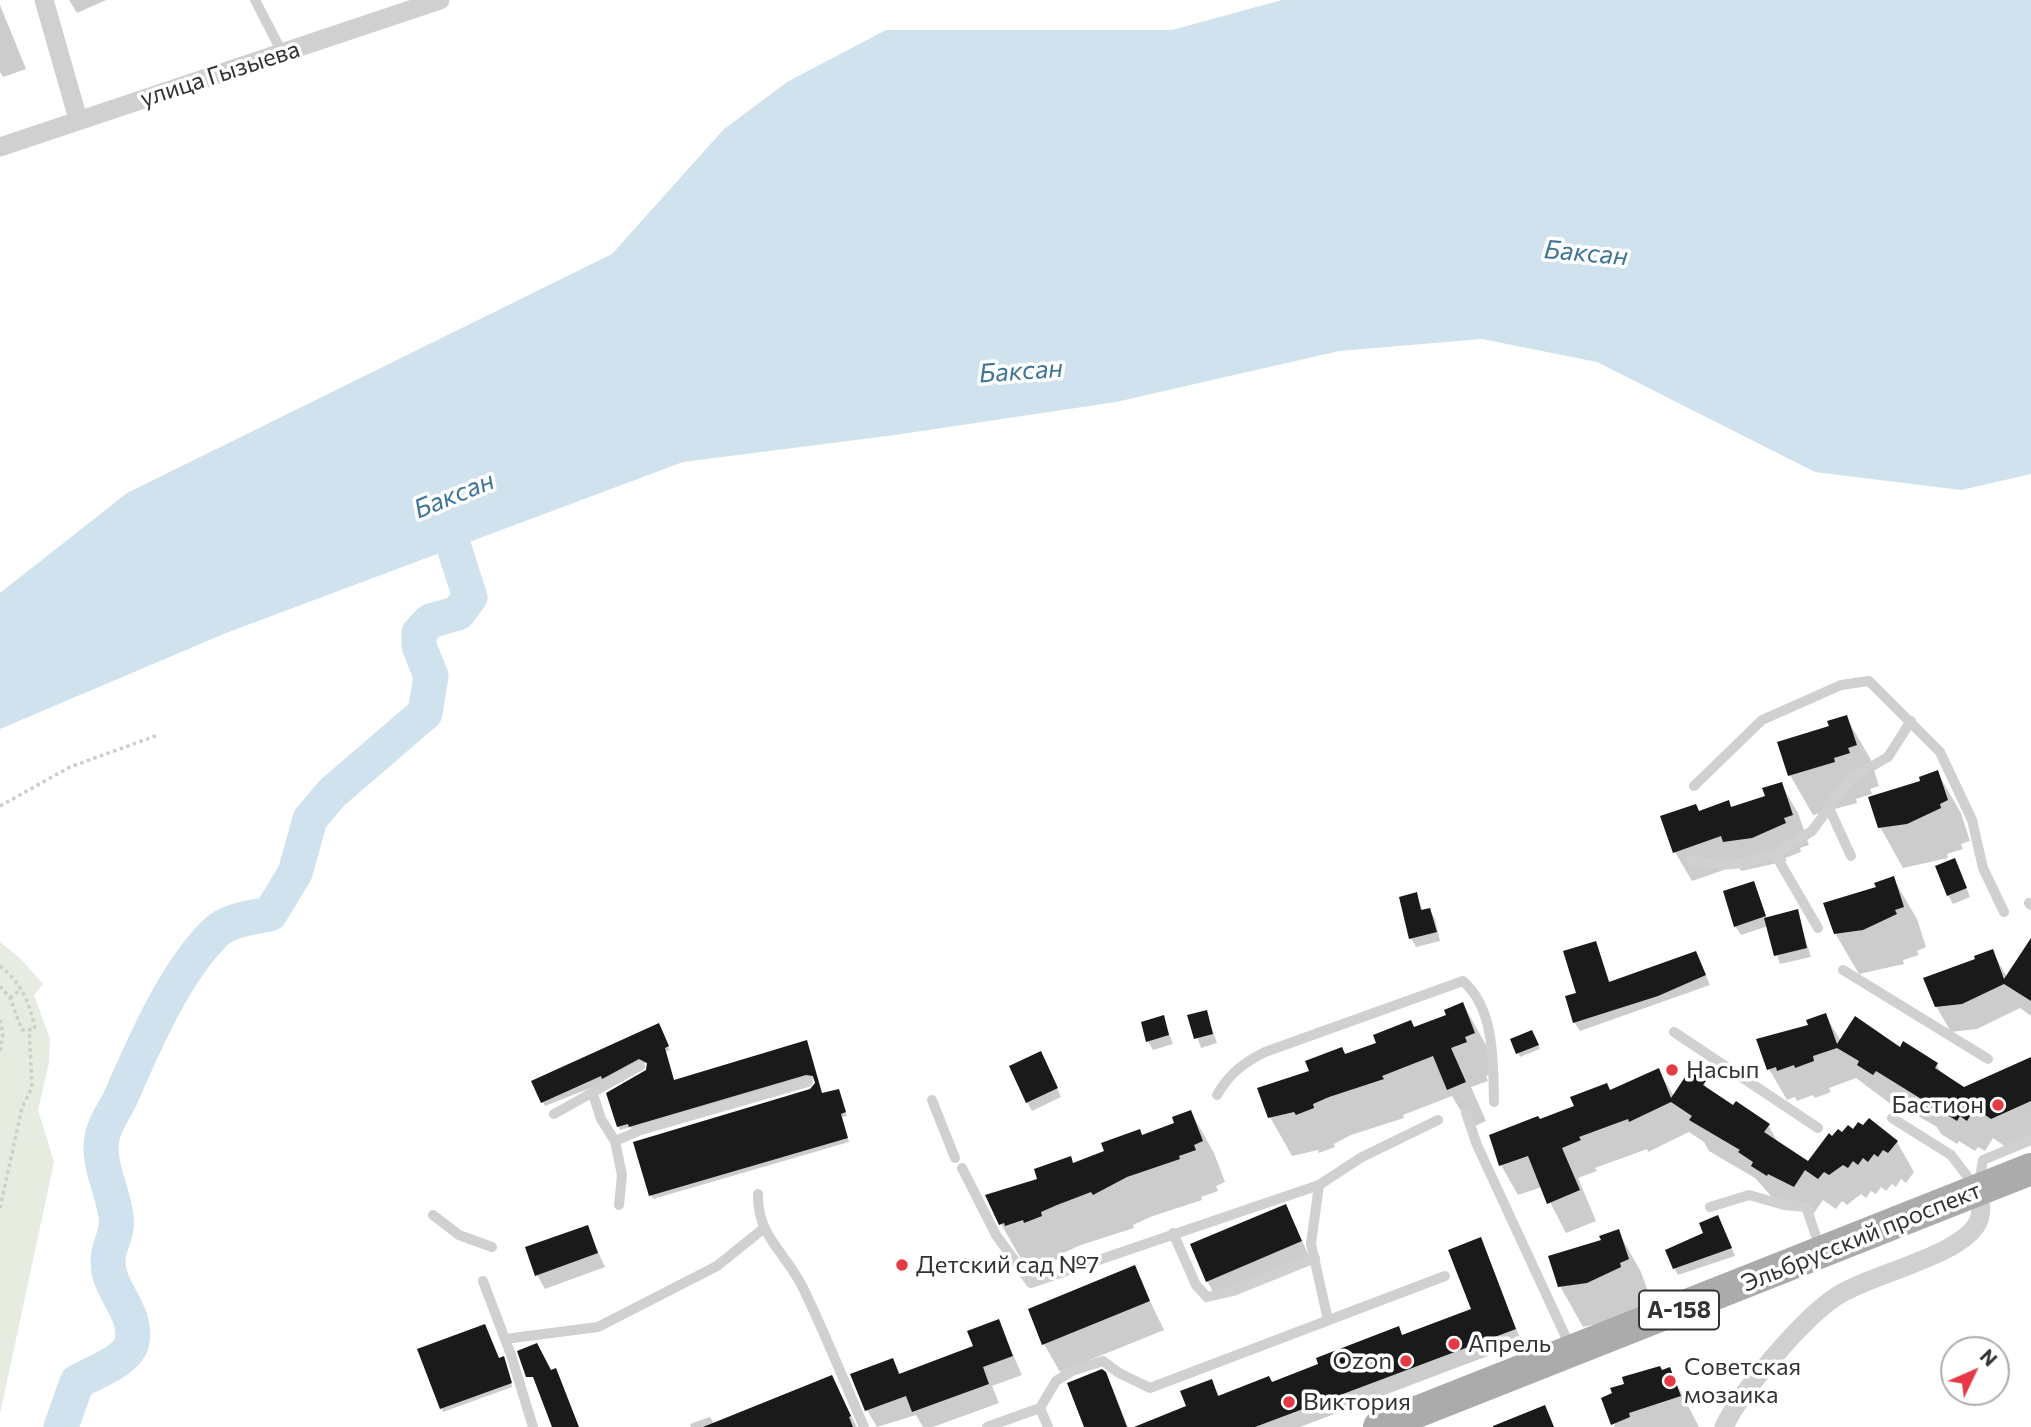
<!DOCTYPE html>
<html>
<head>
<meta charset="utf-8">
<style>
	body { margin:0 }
	#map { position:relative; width:2031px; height:1427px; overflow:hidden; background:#fff; font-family:Commissioner,sans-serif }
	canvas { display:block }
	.north { position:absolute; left:1940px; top:1336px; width:70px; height:70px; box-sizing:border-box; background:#fff; border:2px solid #adadad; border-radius:50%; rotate:46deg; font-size:19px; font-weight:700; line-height:28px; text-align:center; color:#333 }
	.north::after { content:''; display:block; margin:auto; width:24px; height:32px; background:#e63946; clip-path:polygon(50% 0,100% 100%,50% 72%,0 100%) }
</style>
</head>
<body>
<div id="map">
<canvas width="2031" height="1427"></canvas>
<div class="north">N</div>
</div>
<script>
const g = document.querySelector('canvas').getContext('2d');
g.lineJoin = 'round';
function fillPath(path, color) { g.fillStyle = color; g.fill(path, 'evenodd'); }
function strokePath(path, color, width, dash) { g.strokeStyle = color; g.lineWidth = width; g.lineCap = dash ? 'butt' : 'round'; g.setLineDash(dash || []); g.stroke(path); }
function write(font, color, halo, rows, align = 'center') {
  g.font = font + ' Commissioner,sans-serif'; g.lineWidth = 7; g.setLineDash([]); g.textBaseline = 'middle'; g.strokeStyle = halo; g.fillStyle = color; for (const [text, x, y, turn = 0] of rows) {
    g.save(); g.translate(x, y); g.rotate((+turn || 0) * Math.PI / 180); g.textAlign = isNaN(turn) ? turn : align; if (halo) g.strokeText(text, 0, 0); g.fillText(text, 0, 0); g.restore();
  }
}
const green = new Path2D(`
	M0 942 19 957 43 984 34 995 50 1039 49 1063 38 1110 54 1162 0 1414Z`);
const water = new Path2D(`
	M1282 0H2031V474L1961 490 1815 472 1597 362 1482 339 1339 351 1116 402 895 435 683 462 226 633 0 729V593L127 493 612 254 724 129 787 82 886 30H1172Z`);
const shadow = new Path2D(`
	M69 0H106L77 13Z
	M0 5 26 69 3 77 0 72Z
	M1846 717 1870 758 1879 786 1870 789 1872 794 1856 799 1857 803 1813 815 1790 775 1831 727Z
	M1937 772 1961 813 1970 841 1961 844 1963 849 1947 854 1948 858 1903 868 1880 827 1922 782Z
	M1781 784 1798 813 1809 845 1800 848 1801 852 1785 858 1787 861 1741 871 1738 865 1692 881 1675 852 1699 813 1732 808 1767 797Z
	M1959 869 1970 897 1953 904 1948 895Z
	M1893 878 1917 919 1926 947 1917 951 1919 955 1903 960 1904 964 1859 974 1835 933 1878 888Z
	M1753 883 1767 919 1797 912 1811 957 1780 964 1768 926 1741 935 1735 926Z
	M1416 894 1423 911 1430 910 1435 919 1440 941 1416 947 1411 938Z
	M1595 943 1610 983 1700 962 1710 985 1580 1031 1574 1022 1578 994Z
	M1992 951 2007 977 2031 957V1016L2020 1008 1977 1029 1951 1032 1936 1006 1977 961Z
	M1463 1004 1485 1043 1496 1072 1486 1076 1488 1081 1471 1087 1486 1121 1471 1128 1452 1096 1403 1115 1404 1118 1351 1135 1334 1144 1335 1147 1319 1153 1318 1150 1292 1156 1270 1117 1311 1072 1448 1016Z
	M1206 1012 1217 1043 1201 1048 1190 1016Z
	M1825 1015 1841 1041 1900 1049 1937 1065 1943 1076 1964 1089 2031 1059V1140L2010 1150 1993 1138 1985 1151 1978 1147 1975 1151 1959 1141 1957 1144 1941 1134 1937 1127 1894 1102 1892 1105 1856 1078 1829 1088 1831 1092 1815 1098 1813 1095 1797 1101 1795 1097 1787 1100 1769 1069 1810 1026Z
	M1163 1017 1173 1044 1153 1050 1148 1041Z
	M658 1026 670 1050 665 1052 674 1082 806 1042 822 1095 840 1094 847 1116 842 1117 849 1142 653 1199 651 1195 817 1085 816 1080 809 1078 632 1130 631 1127 620 1130 618 1126 646 1073 647 1063H639L606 1082 545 1106 534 1082Z
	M1534 1035 1540 1049 1520 1057 1512 1040Z
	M1046 1062 1061 1097 1032 1111 1027 1102Z
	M1658 1070 1674 1096 1704 1083 1709 1092 1768 1125 1779 1144 1808 1164 1833 1138 1843 1135 1897 1142 1914 1172 1906 1183 1901 1179 1896 1187 1892 1184 1886 1191 1881 1187 1876 1194 1871 1191 1866 1198 1861 1194 1847 1205 1842 1201 1836 1209 1823 1200 1812 1216 1771 1196 1755 1178 1709 1151 1704 1142 1689 1132 1648 1152 1647 1149 1595 1168 1597 1171 1578 1178 1596 1221 1566 1233 1542 1187 1518 1195 1501 1165 1540 1121Z
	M1191 1112 1214 1153 1225 1182 1216 1186 1218 1191 1201 1197 1202 1200 1150 1217 1133 1225 1134 1228 1081 1245 1063 1253 1064 1257 1049 1262 1047 1260 1030 1266 1029 1263 1024 1264 1001 1224 1040 1180 1176 1124Z
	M1286 1206 1309 1256 1215 1295 1207 1281Z
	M1722 1225 1735 1256 1678 1275 1674 1268 1706 1234Z
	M587 1227 605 1267 545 1289 537 1275Z
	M1618 1231 1641 1272 1651 1300 1642 1303 1643 1308 1629 1317 1583 1327 1560 1286 1603 1241Z
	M1480 1239 1522 1343 1300 1427H1134L1188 1407 1211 1381 1220 1397 1272 1383 1473 1310Z
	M1134 1268 1164 1330 1060 1372 1044 1344Z
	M998 1321 1022 1375 992 1386 999 1403 933 1427H923L916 1415 877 1427 867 1410 893 1360 901 1375 975 1347Z
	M419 1350 505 1362 512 1387 443 1412Z
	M1669 1369 1699 1427H1614L1626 1385Z
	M1105 1374 1113 1389 1128 1427H1086Z
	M831 1377 857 1427H691L690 1424 710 1417 714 1424Z`);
const river = new Path2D(`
	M61 1427 77 1382C92 1373 128 1361 132 1342 138 1311 108 1291 108 1262 107 1246 119 1235 116 1216 113 1191 97 1163 102 1138 104 1125 114 1111 120 1099 143 1047 174 973 215 933 227 920 253 917 270 914L295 873 310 819 332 793 425 713 431 676 419 646V633L430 621 458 613 470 597 440 504`);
const building = new Path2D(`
	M1847 715 1857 745 1848 748 1850 753 1834 758 1835 762 1788 776 1777 742 1829 726 1827 721Z
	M1938 770 1948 800 1940 804 1941 808 1907 824 1878 828 1868 797 1920 781 1919 777Z
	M1782 782 1793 815 1784 818 1786 823 1752 838 1723 842 1721 836 1673 853 1660 816 1696 804 1699 811 1729 800 1731 807 1765 796 1762 788Z
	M1955 858 1967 888 1947 896 1935 866Z
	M1894 876 1904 907 1895 910 1897 914 1863 930 1834 934 1823 903 1876 887 1874 883Z
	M1754 881 1766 916 1734 927 1723 891Z
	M1417 892 1421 910 1430 908 1437 932 1409 939 1399 897Z
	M1798 909 1807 948 1774 956 1764 918Z
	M2031 938V1001L2004 984 1962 1004 1935 1007 1923 978 1975 959 1974 956 1993 949 2004 979Z
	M1596 941 1609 982 1696 951 1706 975 1658 996 1573 1023 1565 996 1576 993 1563 951Z
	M1463 1002 1475 1033 1465 1037 1467 1042 1451 1048 1466 1082 1447 1090 1433 1056 1382 1076 1384 1079 1329 1097 1313 1104 1314 1108 1296 1115 1294 1112 1268 1118 1257 1088 1309 1071 1305 1061 1342 1047 1345 1054 1376 1043 1373 1035 1411 1020 1414 1027 1446 1015 1444 1010Z
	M1207 1010 1213 1034 1194 1039 1187 1015Z
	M1826 1013 1837 1044 1855 1016 1900 1047 1903 1041 1938 1063 1935 1068 1964 1087 2031 1057V1101L1991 1119 1975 1108 1967 1121 1960 1116 1957 1121 1941 1111 1939 1114 1921 1103 1923 1100 1876 1071 1873 1075 1857 1065 1859 1061 1837 1048 1813 1056 1814 1061 1795 1068 1794 1065 1777 1071 1776 1067 1767 1070 1756 1039 1808 1025 1806 1020Z
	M1164 1015 1169 1035 1146 1042 1141 1022Z
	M659 1023 669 1046 665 1048 674 1080 807 1040 822 1093 839 1089 846 1112 841 1114 848 1138 649 1196 633 1142 810 1089 815 1083 813 1076 806 1075 629 1127 628 1124 617 1127 606 1093 646 1070 647 1063 639 1059 602 1079 601 1076 541 1103 531 1081Z
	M1532 1030 1539 1045 1516 1054 1510 1039Z
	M1041 1051 1058 1088 1026 1103 1009 1066Z
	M1659 1068 1671 1098 1689 1071 1706 1081 1703 1085 1733 1105 1736 1101 1770 1124 1764 1132 1808 1161 1829 1133 1832 1136 1838 1129 1842 1132 1848 1125 1853 1129 1858 1122 1863 1125 1869 1118 1898 1141 1888 1153 1883 1150 1878 1157 1874 1154 1868 1162 1863 1158 1858 1165 1853 1161 1848 1168 1843 1165 1829 1175 1824 1172 1818 1179 1805 1170 1794 1187 1768 1174 1767 1176 1751 1166 1753 1162 1738 1152 1740 1150 1689 1120 1692 1116 1671 1102 1629 1122 1628 1119 1579 1137 1581 1140 1562 1148 1580 1190 1547 1204 1528 1156 1499 1166 1489 1135 1538 1116 1540 1119 1574 1106 1570 1097 1607 1083 1610 1090Z
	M1191 1110 1203 1141 1194 1145 1196 1150 1179 1156 1180 1159 1127 1177 1093 1195 1091 1192 1057 1205 1041 1212 1042 1216 1024 1223 1023 1220 1005 1226 1004 1223 999 1225 985 1195 1037 1179 1034 1169 1071 1156 1073 1163 1104 1151 1101 1143 1140 1129 1142 1135 1174 1123 1172 1117Z
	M1286 1204 1302 1241 1206 1282 1190 1244Z
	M1718 1215 1732 1248 1673 1269 1665 1250 1703 1233 1699 1223Z
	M588 1225 598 1253 535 1276 525 1247Z
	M1619 1229 1629 1259 1620 1263 1621 1267 1587 1283 1558 1287 1548 1256 1601 1240 1599 1236Z
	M1481 1237 1516 1329 1255 1427H1134L1186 1406 1180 1391 1212 1379 1218 1396 1269 1376 1272 1382 1318 1364 1316 1358 1399 1326 1402 1335 1471 1309 1448 1250Z
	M1135 1265 1150 1301 1042 1345 1028 1309Z
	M999 1319 1013 1356 983 1367 989 1384 912 1412 906 1396 865 1411 850 1374 893 1358 899 1374 973 1346 967 1331Z
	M485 1324 499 1358 504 1356 512 1383 440 1409 417 1349Z
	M537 1343 551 1370 556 1368 579 1427H552L533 1377H526L517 1351Z
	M1660 1366 1662 1370 1670 1367 1681 1396 1629 1413 1630 1417 1611 1425 1601 1398 1612 1393 1610 1388 1624 1384 1622 1377Z
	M1102 1369 1106 1372 1127 1427H1084L1067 1383Z
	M832 1375 851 1416 849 1417 853 1427H703Z
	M1545 1405 1554 1427H1493V1426Z`);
const path = new Path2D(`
	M0 806 70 767 158 735
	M0 966C21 982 30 1004 35 1029L22 1030 10 998 0 986
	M10 998 21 989
	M0 1020 3 1034 0 1051
	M0 1208 22 1108 32 1087 29 1030`);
const lane = new Path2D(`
	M255 0 283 54
	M1694 786 1762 720 1841 685 1869 681 1940 752 1972 820 1983 868 2004 912
	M1828 806 1851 856
	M1691 860C1722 868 1745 865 1775 854
	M2029 903 2031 905
	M1818 928 1775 854 1812 831 1850 779 1888 757 1911 721
	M1843 970 1988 1059
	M1674 1032 1818 1128
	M593 1094 601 1119 615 1141
	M1217 1095C1229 1074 1243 1063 1265 1052L1463 981C1495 1009 1493 1062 1494 1102
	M932 1100 955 1158
	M1466 1113 1477 1145 1570 1346
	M554 1114 640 1066
	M1892 1118 1951 1155 1974 1185
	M962 1168 996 1235 1031 1283 1319 1185 1362 1157 1438 1120
	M1979 1183 1983 1160 2031 1140
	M1319 1185 1311 1244 1328 1320
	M758 1194C757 1237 786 1252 803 1288 825 1333 844 1381 864 1427
	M619 1205 622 1175 615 1141 641 1130 808 1082
	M1710 1207 1749 1195 1784 1205 1806 1207 1820 1248
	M433 1215 459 1235 492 1247
	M1173 1233 1196 1285 1207 1297 1233 1291 1315 1258
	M483 1281 511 1355 533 1427
	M505 1339 598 1327 717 1266 763 1229
	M1040 1408 1048 1427
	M987 1427 1040 1408 1056 1381 1072 1371 1103 1361 1119 1373 1150 1388 1445 1276`);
const street = new Path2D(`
	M44 0 78 119
	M0 147 440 0
	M1724 1427C1740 1392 1802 1320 1834 1298 1868 1274 1961 1257 1978 1222 1983 1212 1980 1201 1978 1191`);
const primary = new Path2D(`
	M1379 1427 2031 1169`);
const markers = [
	[1672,1070,7,"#e63946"],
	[1998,1105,7,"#e63946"],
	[902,1265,7,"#e63946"],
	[1454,1344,7,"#e63946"],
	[1406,1361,7,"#e63946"],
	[1670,1381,7,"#e63946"],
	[1289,1402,7,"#e63946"]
];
const shields = [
	[1679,1310,80]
];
const shieldNames = [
	["А-158",1679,1310]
];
const streetNames = [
	["улица Гызыева",220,74,-18],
	["Эльбрусский проспект",1861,1237,-22]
];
const poiNames = [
	["Насып",1686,1070],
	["Бастион",1984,1105,"right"],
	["Детский сад №7",916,1265],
	["Апрель",1468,1344],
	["Ozon",1392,1361,"right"],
	["Советская",1684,1367],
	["мозаика",1684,1395],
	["Виктория",1303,1402]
];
const waterNames = [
	["Баксан",1586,253,5],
	["Баксан",1021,371,-4],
	["Баксан",454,495,-22]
];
fillPath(green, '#e6ecdf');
fillPath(water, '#cfe2ee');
fillPath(shadow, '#0003');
strokePath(river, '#cfe2ee', 35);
fillPath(building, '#1a1a1a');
strokePath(path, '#cdcdcd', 3.5, [3.5, 3.5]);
strokePath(lane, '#d0d0d0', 10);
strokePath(street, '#d0d0d0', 19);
strokePath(primary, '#ababab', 32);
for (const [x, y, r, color] of markers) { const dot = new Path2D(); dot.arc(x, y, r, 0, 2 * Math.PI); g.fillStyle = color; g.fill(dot); strokePath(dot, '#fff', 2.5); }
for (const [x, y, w] of shields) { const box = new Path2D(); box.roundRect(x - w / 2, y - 19.5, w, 39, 5); g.fillStyle = '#fff'; g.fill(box); strokePath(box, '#333', 2); }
write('bold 23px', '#333', null, shieldNames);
write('24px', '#333', '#fff', streetNames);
write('24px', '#333', '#fff', poiNames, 'left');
write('italic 26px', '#3f7597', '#fff', waterNames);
</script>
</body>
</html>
